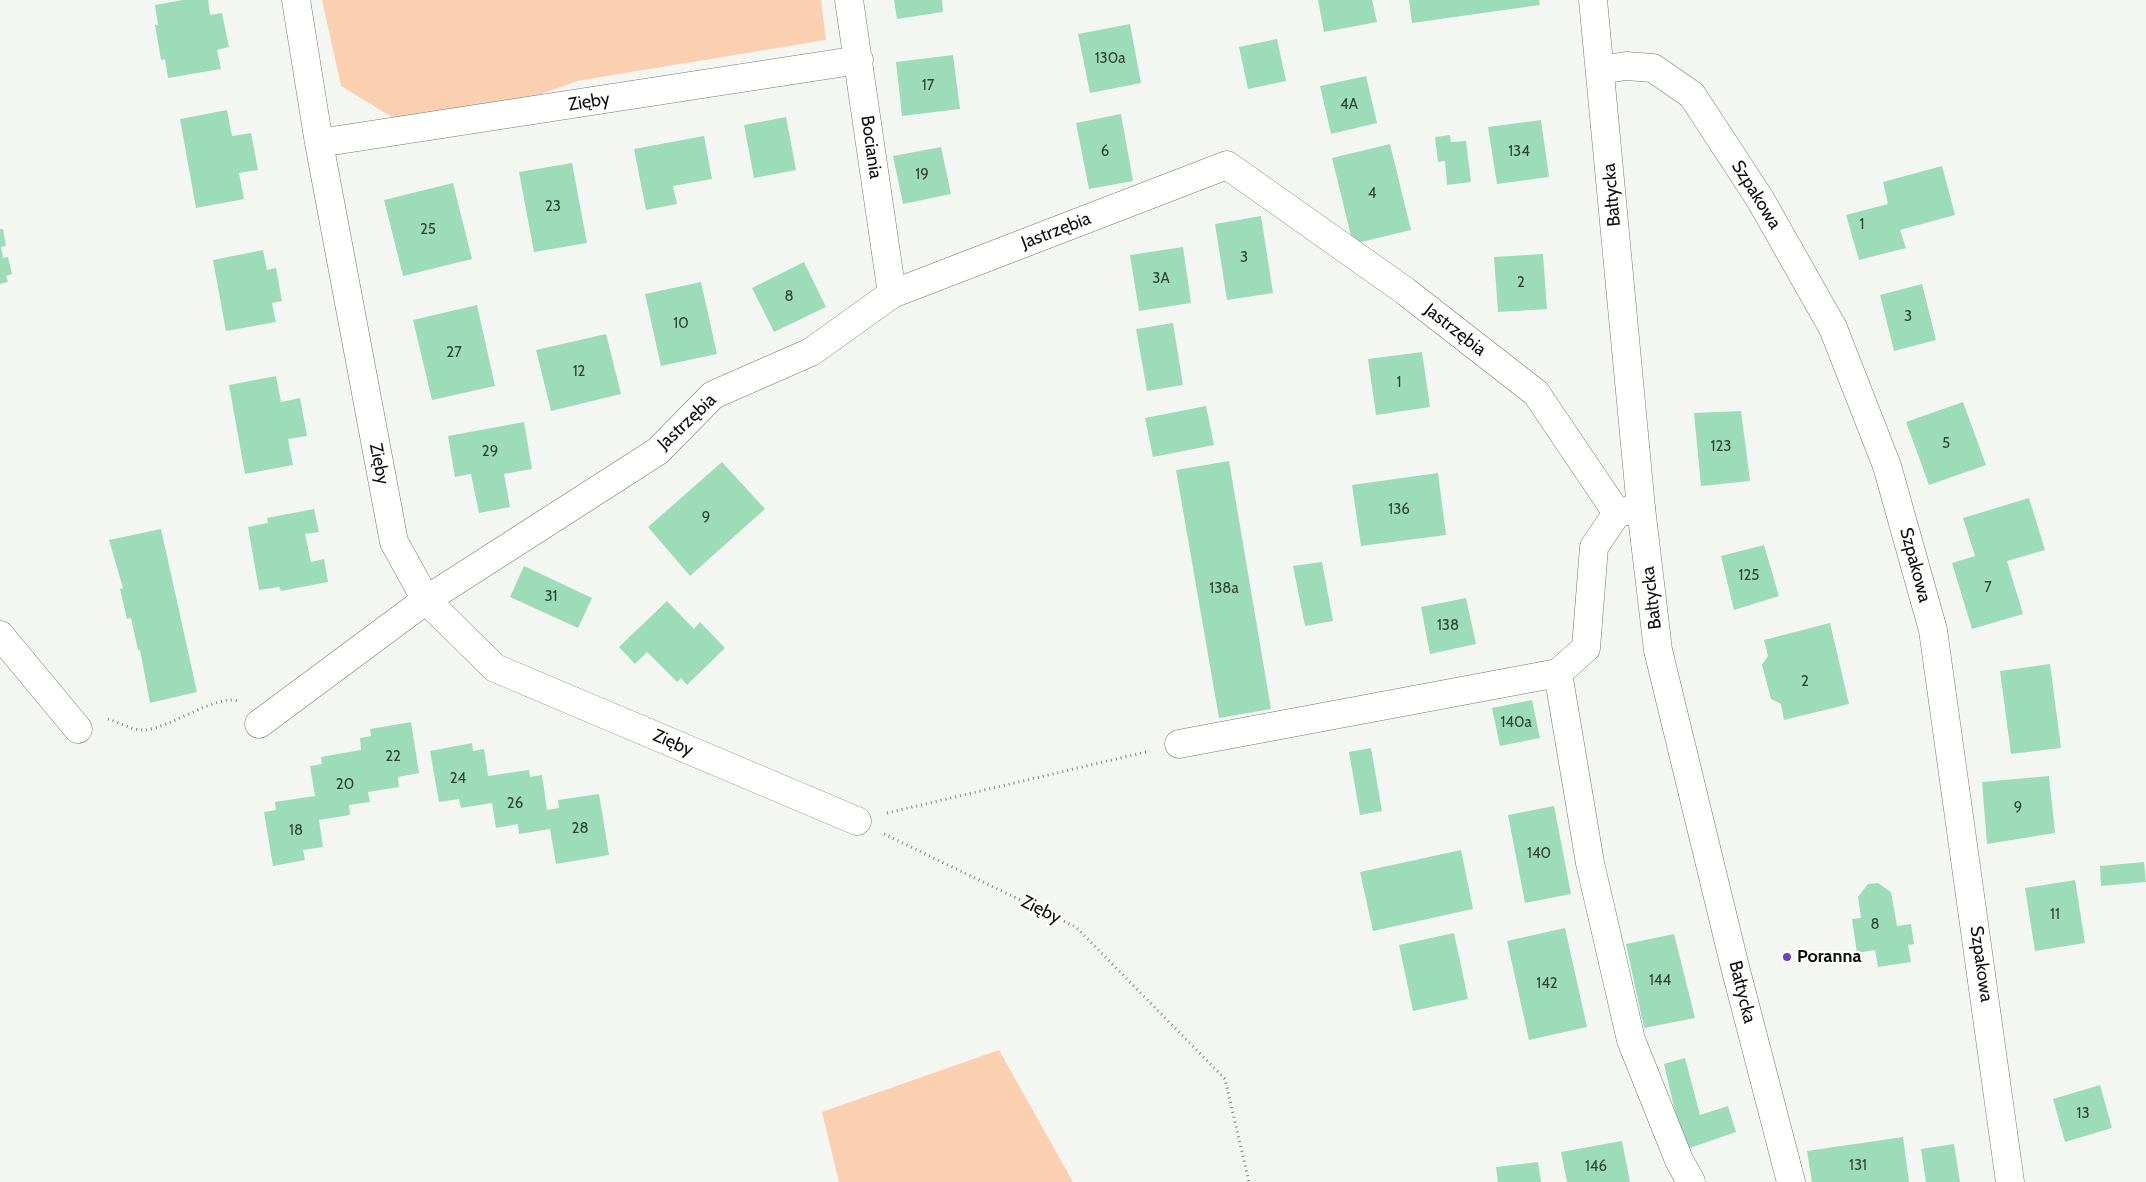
<!DOCTYPE html>
<html>
<head>
<meta charset="utf-8">
<style>
	body { margin:0 }
	canvas { display:block; background:#f4f7f1 }
</style>
</head>
<body>
<canvas width="2146" height="1182"></canvas>
<script>
const g = document.querySelector('canvas').getContext('2d');
g.lineJoin = 'round';
function fillPath(path, color) { g.fillStyle = color; g.fill(path, 'evenodd'); }
function strokePath(path, color, width, dash) { g.strokeStyle = color; g.lineWidth = width; g.lineCap = dash ? 'butt' : 'round'; g.setLineDash(dash || []); g.stroke(path); }
function write(font, color, halo, rows, align = 'center') {
  g.font = font + ' Cabin,sans-serif'; g.lineWidth = 4.5; g.setLineDash([]); g.textBaseline = 'middle'; g.strokeStyle = halo; g.fillStyle = color; for (const [text, x, y, turn = 0] of rows) {
    g.save(); g.translate(x, y); g.rotate((+turn || 0) * Math.PI / 180); g.textAlign = isNaN(turn) ? turn : align; if (halo) g.strokeText(text, 0, 0); g.fillText(text, 0, 0); g.restore();
  }
}
const green = new Path2D(`
	M322 0H821L826 40 577 81 520 102 395 119 341 86Z
	M999 1050 1073 1182H839L822 1112Z`);
const building = new Path2D(`
	M183 0H208L210 15 222 13 229 47 217 50 221 69 168 78 165 59 161 60 155 25H158L155 5Z
	M894 0H942L943 12 897 19Z
	M1318 0H1372L1377 22 1324 32Z
	M1409 0H1539L1540 5 1412 23Z
	M1130 24 1141 83 1090 93 1078 34Z
	M1277 39 1286 81 1248 89 1239 47Z
	M953 55 960 109 902 116 896 62Z
	M1366 76 1377 123 1331 134 1320 86Z
	M227 110 232 136 251 133 258 170 239 173 244 199 196 208 180 119Z
	M1121 114 1133 181 1089 189 1076 123Z
	M786 117 796 170 754 178 744 125Z
	M1541 120 1549 177 1497 184 1488 127Z
	M1450 135 1451 142 1466 141 1471 182 1447 185 1445 161 1438 162 1435 137Z
	M704 136 712 179 673 186 677 204 646 210 634 149Z
	M1390 144 1411 230 1353 244 1332 158Z
	M941 147 951 194 903 204 893 156Z
	M572 163 587 243 534 252 519 172Z
	M1942 166 1955 215 1900 230 1906 248 1859 260 1846 215 1888 204 1883 182Z
	M453 183 472 259 403 276 384 200Z
	M1261 216 1273 293 1227 300 1215 224Z
	M0 229H3L6 246 1 247 3 258 8 257 12 274 6 276 8 282 0 284Z
	M1183 247 1191 303 1139 311 1130 255Z
	M263 250 267 270 276 268 282 301 272 303 276 322 226 331 213 260Z
	M1543 254 1547 309 1498 312 1494 257Z
	M804 262 826 307 774 332 752 288Z
	M701 282 717 354 661 366 645 294Z
	M1922 284 1936 340 1894 351 1880 295Z
	M477 305 495 386 432 400 413 320Z
	M1173 323 1183 385 1147 391 1136 329Z
	M606 334 621 394 551 411 536 350Z
	M1422 352 1430 407 1376 415 1368 359Z
	M276 376 281 402 300 398 307 436 288 439 293 465 245 474 229 385Z
	M1963 402 1986 465 1929 485 1906 422Z
	M1206 406 1214 445 1153 457 1145 418Z
	M1741 411 1750 481 1701 486 1694 413Z
	M524 422 532 469 504 474 510 507 479 513 471 474 455 477 448 436Z
	M1229 461 1271 709 1219 718 1176 470Z
	M722 462 765 509 690 576 648 527Z
	M1438 473 1446 535 1361 546 1352 485Z
	M2029 498 2045 550 2007 561 2023 614 1972 629 1952 563 1975 556 1963 518Z
	M314 509 319 532 305 534 311 562 324 559 328 582 281 591 279 587 259 590 248 527 268 523 267 518Z
	M161 529 197 692 150 703 140 650H138L131 618 127 619 120 589 123 588 109 540Z
	M1764 545 1779 596 1734 610 1721 556Z
	M1322 562 1333 621 1305 626 1293 566Z
	M524 566 592 598 578 628 510 597Z
	M1466 598 1476 644 1430 654 1421 607Z
	M667 601 694 629 700 622 725 648 687 685 681 678 677 682 647 652 635 664 619 647Z
	M1830 623 1849 704 1784 720 1781 704 1771 699 1762 665 1768 656 1764 640Z
	M2050 664 2061 748 2011 754 2000 671Z
	M1532 700 1540 738 1500 746 1492 708Z
	M411 722 419 773 398 777 399 787 368 792 370 802 349 805 350 815 319 820 323 847 303 850 305 860 273 866 264 812 276 810 275 802 315 796 310 766 322 764 321 757 361 750 360 738 371 736 370 729Z
	M472 743 473 751 484 749 488 776 529 770 530 777 542 775 547 810 559 808 558 800 599 794 609 855 556 864 550 829 519 834 518 824 496 828 492 803 461 808 459 799 439 802 430 751Z
	M1371 748 1382 811 1360 815 1349 752Z
	M2049 776 2055 833 1987 844 1982 782Z
	M1554 806 1571 894 1525 903 1508 815Z
	M1461 850 1473 909 1373 931 1360 872Z
	M2144 862 2146 882 2101 886 2100 866Z
	M2075 880 2085 943 2035 951 2025 888Z
	M1878 883 1891 892 1897 926 1911 924 1914 944 1908 945 1911 962 1878 967 1875 950 1857 953 1852 919 1861 918 1858 897 1868 884Z
	M1565 928 1587 1027 1529 1040 1507 941Z
	M1454 933 1468 999 1413 1011 1399 945Z
	M1674 934 1695 1018 1644 1028 1626 944Z
	M1685 1058 1700 1115 1728 1106 1736 1132 1684 1150 1664 1064Z
	M2100 1085 2112 1128 2065 1142 2053 1099Z
	M1903 1137 1909 1182H1812L1807 1151Z
	M1622 1141 1630 1182H1567L1561 1152Z
	M1954 1144 1960 1182H1926L1921 1149Z
	M1538 1162 1541 1182H1498L1496 1167Z`);
const path = new Path2D(`
	M108 719C118 722 134 731 144 730 171 728 216 694 238 701
	M887 813 1150 751
	M884 834 1076 927 1225 1079 1249 1182`);
const minor = new Path2D(`
	M296 0 319 143 394 542 426 600 495 668 857 821
	M849 0 892 294
	M1600 70 1626 66 1653 68 1692 95 1760 199 1833 328 1887 466 1933 630 2010 1182
	M319 143 859 60
	M0 635 78 729
	M1558 673 1590 863 1631 1040 1679 1160 1691 1182
	M259 724 426 600 658 451 713 395 811 352 892 294 1227 165 1405 291 1536 393 1617 513 1641 508
	M1179 744 1558 673 1586 648 1594 547 1617 513`);
const major = new Path2D(`
	M1593 0 1641 508 1658 650 1735 967 1791 1182`);
const markers = [
	[1787,957,5,"#6c43bc"]
];
const numberNames = [
	["130a",1110,59],
	["17",928,86],
	["4A",1349,105],
	["6",1105,152],
	["134",1519,152],
	["19",922,175],
	["4",1372,194],
	["23",553,207],
	["1",1862,225],
	["25",428,230],
	["3",1244,258],
	["3A",1161,279],
	["2",1521,283],
	["8",789,297],
	["3",1908,317],
	["10",681,324],
	["27",454,353],
	["12",579,372],
	["1",1399,383],
	["5",1946,444],
	["123",1721,447],
	["29",490,452],
	["136",1399,510],
	["9",706,518],
	["125",1749,576],
	["7",1988,588],
	["138a",1224,589],
	["31",551,597],
	["138",1448,626],
	["2",1805,682],
	["140a",1516,723],
	["22",393,757],
	["24",458,779],
	["20",345,785],
	["26",515,804],
	["9",2018,808],
	["28",580,829],
	["18",296,831],
	["140",1539,854],
	["11",2055,915],
	["8",1875,925],
	["144",1660,981],
	["142",1547,984],
	["13",2083,1114],
	["131",1858,1166],
	["146",1596,1167]
];
const streetNames = [
	["Zięby",589,102,-9],
	["Bociania",871,147,82],
	["Bałtycka",1612,195,-95],
	["Szpakowa",1756,195,58],
	["Jastrzębia",1056,231,-21],
	["Jastrzębia",1455,330,38],
	["Jastrzębia",687,422,-43],
	["Zięby",379,464,79],
	["Szpakowa",1915,565,75],
	["Bałtycka",1652,598,-97],
	["Zięby",673,743,23],
	["Zięby",1041,910,26],
	["Szpakowa",1981,964,82],
	["Bałtycka",1742,992,76]
];
const poiNames = [
	["Poranna",1797,957]
];
fillPath(green, '#fad0b0');
fillPath(building, '#9ddcb9');
strokePath(minor, '#777974', 29);
strokePath(major, '#777974', 29);
strokePath(path, '#838581', 3, [1, 4]);
strokePath(minor, '#fff', 28);
strokePath(major, '#fff', 28);
for (const [x, y, r, color] of markers) { const dot = new Path2D(); dot.arc(x, y, r, 0, 2 * Math.PI); g.fillStyle = color; g.fill(dot); strokePath(dot, '#fff', 2); }
write('15px', '#324238', null, numberNames);
write('18px', '#0e0f0d', '#fff', streetNames);
write('bold 18px', '#0e0f0d', '#fff', poiNames, 'left');
</script>
</body>
</html>
